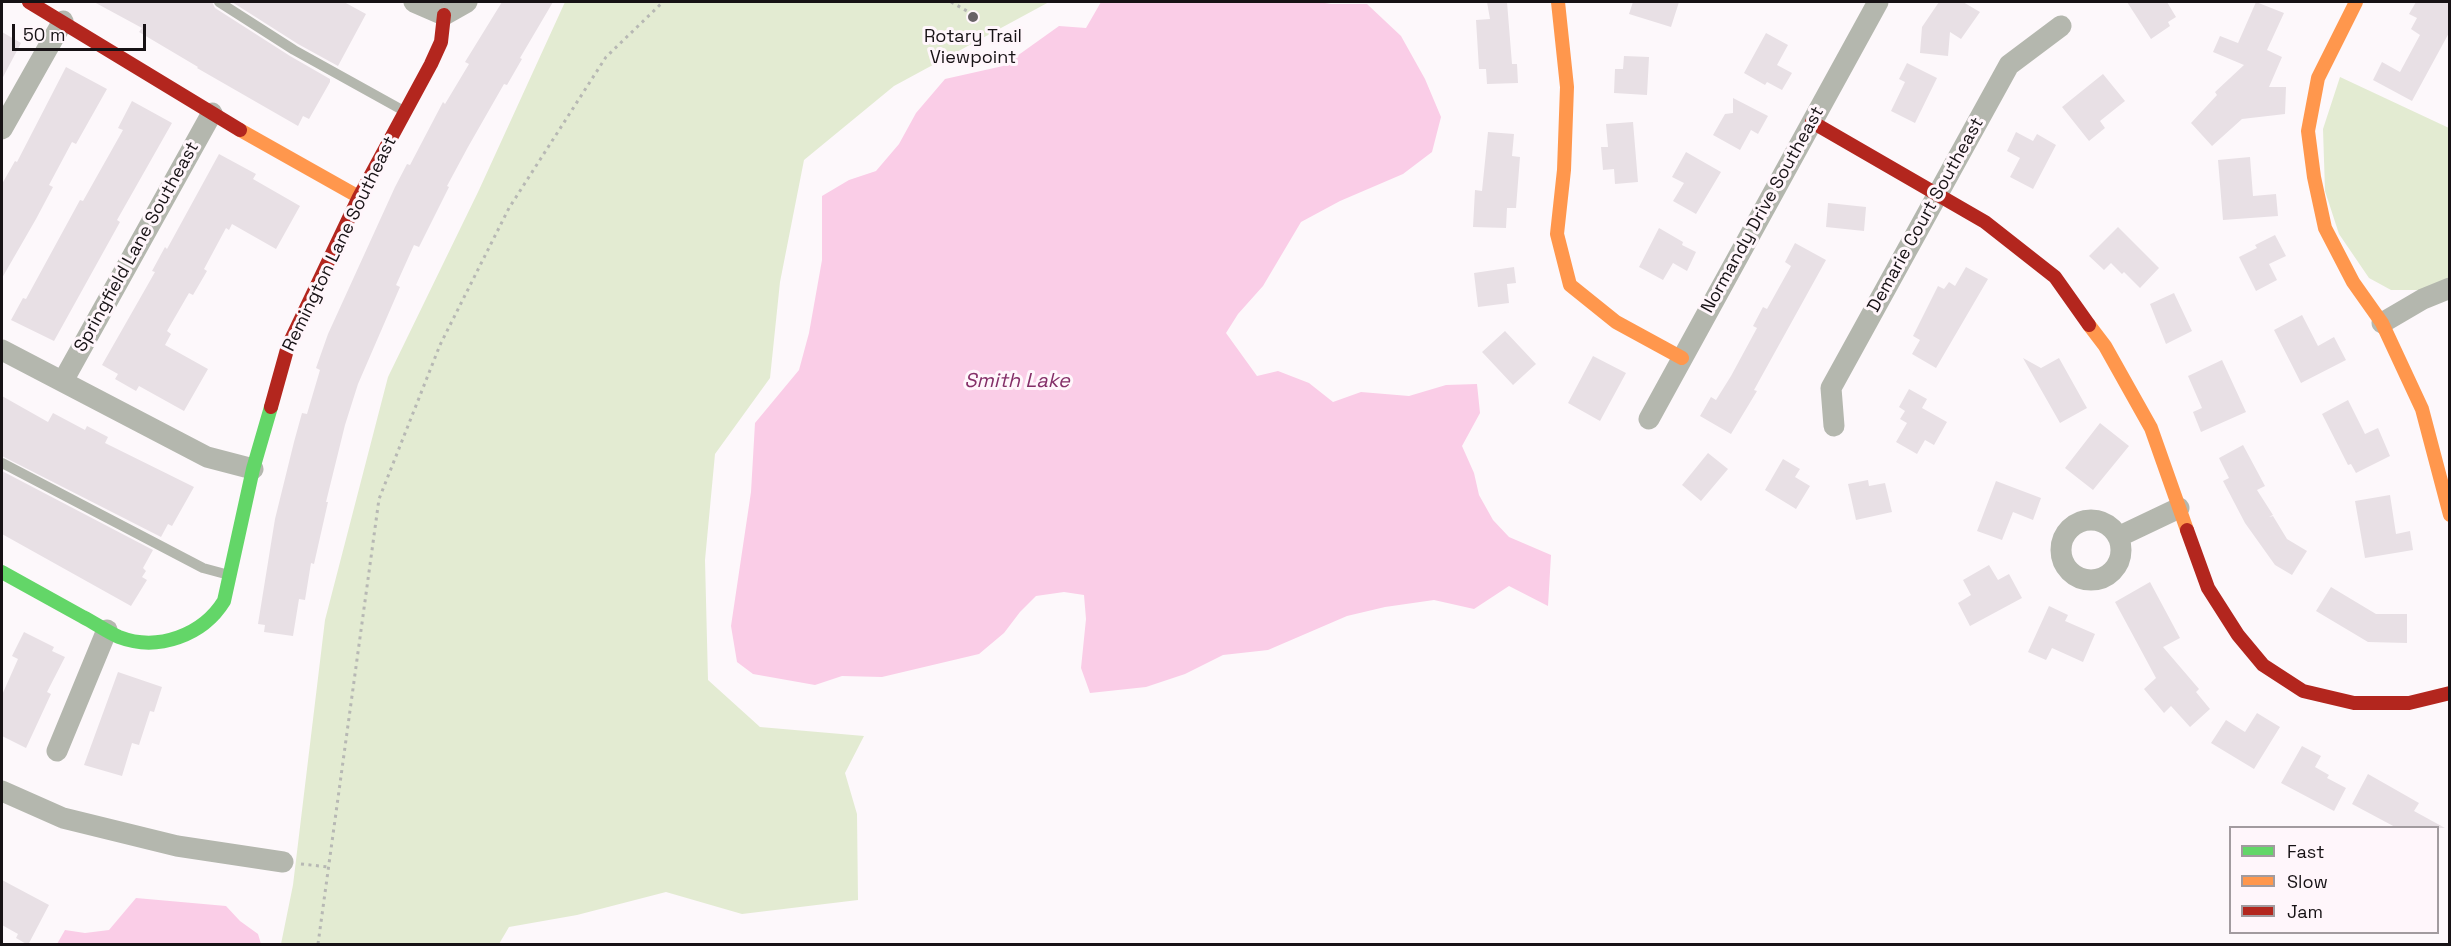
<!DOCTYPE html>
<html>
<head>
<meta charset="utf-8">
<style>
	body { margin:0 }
	#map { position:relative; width:2451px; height:946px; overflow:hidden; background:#fdf8fb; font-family:"Space Grotesk",sans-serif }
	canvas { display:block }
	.frame { position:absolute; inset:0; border:3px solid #171215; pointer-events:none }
	.legend { position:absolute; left:2229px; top:826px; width:210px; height:108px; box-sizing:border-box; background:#fff6fb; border:2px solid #a29b9f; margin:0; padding:8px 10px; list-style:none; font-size:18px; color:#171215 }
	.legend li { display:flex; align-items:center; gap:12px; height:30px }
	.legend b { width:30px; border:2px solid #a29b9f }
	.scale { position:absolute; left:12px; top:24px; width:134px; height:27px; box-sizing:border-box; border:3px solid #171215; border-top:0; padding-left:8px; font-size:18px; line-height:21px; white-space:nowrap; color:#171215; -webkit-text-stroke:4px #fff6fb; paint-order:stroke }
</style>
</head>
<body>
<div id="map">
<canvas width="2451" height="946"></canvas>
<div class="frame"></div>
<ul class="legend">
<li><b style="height:8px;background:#63d668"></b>Fast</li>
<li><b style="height:8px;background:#ff974d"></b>Slow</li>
<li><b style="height:8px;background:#b3261e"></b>Jam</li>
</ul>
<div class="scale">50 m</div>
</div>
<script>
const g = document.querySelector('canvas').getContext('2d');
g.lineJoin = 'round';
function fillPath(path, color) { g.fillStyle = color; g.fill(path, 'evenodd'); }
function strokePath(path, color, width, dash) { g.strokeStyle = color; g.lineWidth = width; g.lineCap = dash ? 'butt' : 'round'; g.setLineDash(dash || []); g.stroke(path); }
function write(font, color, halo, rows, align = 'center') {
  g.font = font + ' "Space Grotesk",sans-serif'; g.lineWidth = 6; g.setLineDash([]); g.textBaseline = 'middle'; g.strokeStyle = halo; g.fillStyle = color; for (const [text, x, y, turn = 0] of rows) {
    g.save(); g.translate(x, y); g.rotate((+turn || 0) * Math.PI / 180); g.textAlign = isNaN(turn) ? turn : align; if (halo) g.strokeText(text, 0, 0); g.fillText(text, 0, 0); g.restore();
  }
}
const green = new Path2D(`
	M565 2H1049L894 86 804 160 780 282 770 378 715 454 705 560 708 680 760 727 864 736 845 773 857 814 858 900 742 914 666 892 577 915 509 927 499 944H281L293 885 325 620 388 377 479 190Z
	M2340 77 2449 128V279L2419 290H2391L2369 278 2339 234 2325 191 2323 129Z`);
const water = new Path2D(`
	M1101 2H1319L1331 4H1367L1401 36 1425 79 1441 117 1432 152 1403 174 1340 201 1301 222 1263 286 1238 314 1226 333 1257 376 1278 371 1309 383 1333 402 1361 392 1409 396 1446 385 1477 384 1480 413 1462 446 1474 473 1479 495 1493 520 1509 537 1551 555 1548 606 1509 586 1474 609 1434 600 1385 607 1347 616 1268 650 1223 655 1185 674 1146 687 1090 693 1081 668 1086 619 1084 595 1064 592 1036 596 1020 612 1004 633 979 654 882 677 842 676 815 685 753 674 737 662 731 626 751 492 755 423 799 370 809 333 822 260V196L849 180 876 171 899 144 916 113 945 79 1003 66 1059 26 1086 28Z
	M136 898 226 906 240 921 258 934 261 944H57L65 930 85 933 109 930Z`);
const building = new Path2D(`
	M94 2H212L215 8 290 56 330 79V82L309 119 303 116 298 126 197 68 198 67 139 32 142 28Z
	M232 2H344L366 14 338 66 298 44Z
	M502 2H553L520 58 522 59 507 85 504 84 468 147 447 186 449 187 419 247 414 245 396 285 400 287 358 384 345 425 326 502H328L314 564 311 563 305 600 299 599 293 636 264 632 265 625 258 624 275 519 294 442 302 413 307 414 320 370 316 368 328 334 395 187 407 164 410 165 443 102 445 104 469 64 465 62Z
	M1487 2H1507L1512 64H1517L1518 83 1487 84 1486 69H1479L1476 20 1490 19Z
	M1633 2H1679L1671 27 1629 14Z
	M1939 2H1963L1980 12 1961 39 1950 32 1948 56 1920 53 1922 27Z
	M2127 2H2167L2176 17 2168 22 2170 26 2151 39Z
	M2256 2 2284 13 2267 50 2282 57 2269 87H2286L2285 114 2242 119 2212 146 2191 123 2217 95 2215 92 2244 65 2213 52 2220 36 2238 43Z
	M2416 2H2450V31L2412 101 2373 80 2382 62 2400 72 2420 35 2411 29 2417 18 2409 14Z
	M2 32 21 43 2 79Z
	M1766 33 1788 45 1777 65 1792 73 1782 90 1767 82 1765 85 1744 73Z
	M1624 56 1649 57 1647 95 1614 93 1615 69H1623Z
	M1907 63 1937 78 1915 123 1891 111 1905 82 1899 79Z
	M66 67 107 89 76 144 72 142 49 185 53 187 36 219 2 278V184L15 161 17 162Z
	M2103 74 2125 101 2100 121 2105 128 2089 141 2062 107Z
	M1733 98 1768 116 1758 134 1751 130 1740 150 1713 135 1725 114 1733 113Z
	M132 101 172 123 117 220 120 222 54 341 11 320 23 298 26 299 80 200 83 201 123 130 118 128Z
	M1633 122 1638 182 1615 184 1614 169 1603 170 1601 147H1608L1606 124Z
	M1488 132 1514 134 1512 156 1520 157 1516 208H1507L1506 228 1473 227 1475 190 1482 191Z
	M2016 132 2033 141 2037 134 2056 145 2033 189 2010 177 2020 158 2007 151Z
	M1686 152 1721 172 1696 214 1673 201 1684 183 1672 177Z
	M219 154 256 174 253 179 300 206 276 249 232 224 229 230 226 228 204 269 207 271 193 295 189 293 167 331 171 334 165 345 208 369 184 411 139 386 136 391 115 379 118 374 102 365 155 272 152 271 165 247 167 249Z
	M2250 157 2253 196 2276 194 2278 216 2223 220 2218 160Z
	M1828 203 1866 207 1864 231 1826 227Z
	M2118 227 2159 268 2140 288 2124 272 2122 274 2111 263 2104 270 2089 256Z
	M1659 228 1683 242 1682 245 1696 252 1687 271 1673 263 1663 280 1639 267Z
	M2275 235 2286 256 2269 264 2277 280 2256 291 2239 257 2257 248 2255 245Z
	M1795 243 1826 260 1754 390 1757 391 1731 434 1700 416 1711 397 1716 400 1731 376 1757 328 1753 326 1763 307 1767 309 1791 266 1785 262Z
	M1514 267 1516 283 1507 284 1509 303 1478 307 1474 273Z
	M1966 267 1988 279 1936 368 1912 354 1920 340 1913 336 1938 286 1944 289 1949 282 1955 286Z
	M2174 293 2192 331 2166 344 2150 304Z
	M2302 315 2318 346 2334 337 2346 360 2301 383 2274 330Z
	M1505 331 1536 364 1513 385 1482 352Z
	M1593 356 1626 373 1600 421 1568 403Z
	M2023 358 2041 368 2059 358 2087 408 2060 423Z
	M2222 360 2246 412 2201 432 2193 412 2202 408 2188 376Z
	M1909 389 1927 399 1922 408 1947 422 1934 445 1925 440 1917 454 1896 442 1907 423 1900 419 1905 411 1899 407Z
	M2 396 48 422 53 413 85 430 87 426 108 437 105 443 194 487 172 526 168 524 161 537 2 456Z
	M2348 400 2365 434 2378 428 2390 456 2356 473 2351 464 2348 465 2322 414Z
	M2100 423 2129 446 2093 490 2065 468Z
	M2243 445 2265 486 2257 490 2273 515 2269 517 2273 516 2287 539 2307 551 2292 575 2275 565 2245 523 2223 481 2229 478 2219 458Z
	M1708 453 1728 469 1701 501 1682 485Z
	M1783 459 1800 469 1795 477 1810 486 1796 509 1765 490Z
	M2 471 153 550 143 568 146 571 142 577 147 580 131 606 2 534Z
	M1868 480 1869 486 1885 483 1892 512 1856 520 1848 484Z
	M1996 481 2041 498 2033 520 2013 512 2002 540 1977 531Z
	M2390 495 2396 534 2410 531 2413 550 2365 558 2355 501Z
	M1989 565 1998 580 2009 574 2022 598 1970 626 1958 603 1971 595 1963 580Z
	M2150 582 2180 638 2163 647 2199 689 2196 692 2210 709 2190 727 2171 706 2164 713 2144 689 2156 678 2115 602Z
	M2331 587 2376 614H2407V643L2368 642 2316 611Z
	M2049 606 2068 615 2065 621 2095 634 2083 662 2052 648 2046 660 2028 652Z
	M24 632 54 647 52 651 65 657 47 692 51 694 26 748 2 736V695L18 659 12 656Z
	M118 672 162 687 154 712 150 711 139 745 132 743 122 776 84 765Z
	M2257 713 2280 727 2254 769 2211 743 2226 720 2245 732Z
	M2302 746 2321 756 2315 767 2329 775 2327 778 2346 788 2334 811 2281 783Z
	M2368 774 2419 803 2414 811 2445 828H2397L2352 804Z
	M2 880 49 905 28 945 16 938 18 934 2 925Z`);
const path = new Path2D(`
	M951 2 967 11
	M301 864 329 867
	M318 944 379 499 440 345 509 208 606 57 663 2`);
const lane = new Path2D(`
	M219 2 294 50 404 111
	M2 463 203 568 229 575`);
const street = new Path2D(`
	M414 2 444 15 467 2
	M2 129 63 21
	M2382 323 2423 299 2450 288
	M2 350 207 457 253 469
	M63 381 212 113
	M1649 419 1878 2
	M1834 426 1831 388 2009 65 2061 26
	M2061 550a30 30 0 1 1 60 0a30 30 0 1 1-60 0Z
	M2118 537 2179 508
	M57 751 107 630
	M2 791 63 818 177 846 283 862`);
const fast = new Path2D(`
	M2 572C29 587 56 602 83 617 95 623 107 632 119 637 158 652 203 635 224 601L253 469 271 407`);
const slow = new Path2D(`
	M1558 2 1567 87 1564 170 1557 234 1570 285 1616 322 1682 358
	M2356 2 2318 78 2308 131 2314 177 2325 228 2353 282 2382 323 2422 409 2450 515
	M240 130 359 197
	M2089 325 2105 346 2151 428 2187 530`);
const jam = new Path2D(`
	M29 2 240 130
	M1812 122 1985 222 2055 277 2089 325
	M271 407 288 346 359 197 431 64 441 42 444 15
	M2187 530 2208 588 2238 635 2263 665 2303 691 2354 703H2409L2450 693`);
const markers = [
	[973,17,6,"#686266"]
];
const poiNames = [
	["Rotary Trail",973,37],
	["Viewpoint",973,58]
];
const streetNames = [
	["Normandy Drive Southeast",1763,210,-61],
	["Demarie Court Southeast",1926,215,-61],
	["Remington Lane Southeast",340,244,-64],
	["Springfield Lane Southeast",137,247,-61]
];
const waterNames = [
	["Smith Lake",1017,382]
];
fillPath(green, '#e3ebd2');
fillPath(water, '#facde7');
fillPath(building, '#e8e0e5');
strokePath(path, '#b7b8b4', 3, [3, 4.5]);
strokePath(lane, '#b4b7ae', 10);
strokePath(street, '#b4b7ae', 21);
strokePath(fast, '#63d668', 14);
strokePath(slow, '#ff974d', 14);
strokePath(jam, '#b3261e', 14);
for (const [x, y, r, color] of markers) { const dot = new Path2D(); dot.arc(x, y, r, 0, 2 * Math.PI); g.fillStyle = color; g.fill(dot); strokePath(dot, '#fff6fb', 2); }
write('18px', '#171215', '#fff6fb', poiNames);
write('18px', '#171215', '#fff6fb', streetNames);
write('italic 20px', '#842f68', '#fff6fb', waterNames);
</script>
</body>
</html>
